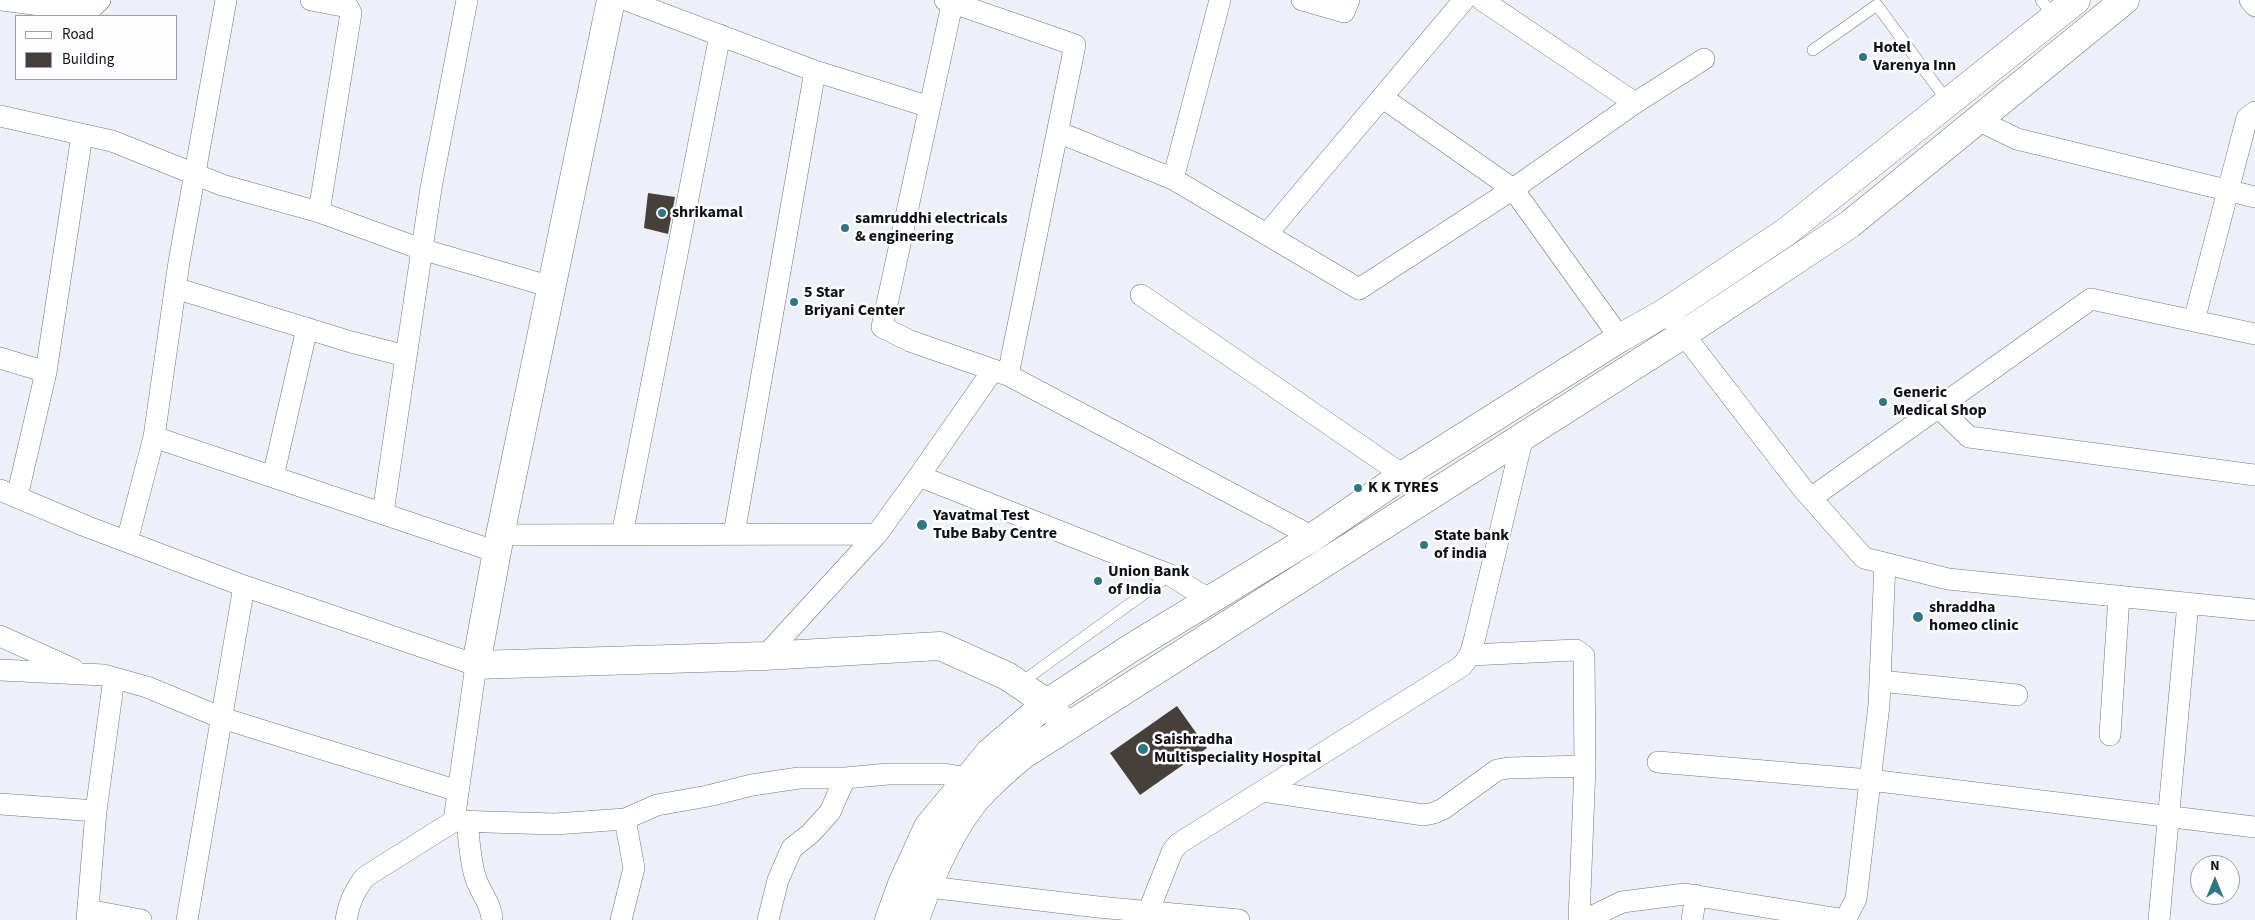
<!DOCTYPE html>
<html>
<head>
<meta charset="utf-8">
<style>
	body { margin:0 }
	#map { position:relative; width:2255px; height:920px; overflow:hidden; background:#edf0f8; font-family:"Source Sans 3",sans-serif }
	canvas { display:block }
	.legend { position:absolute; left:15px; top:15px; width:162px; height:65px; box-sizing:border-box; background:#fdfdff; border:1px solid #9e9fa1; margin:0; padding:6px 9px; list-style:none; font-size:15px; color:#101114 }
	.legend li { display:flex; align-items:center; gap:10px; height:25px }
	.legend b { width:25px; border:1px solid #9e9fa1 }
	.north { position:absolute; left:2190px; top:855px; width:50px; height:50px; box-sizing:border-box; background:#fdfdff; border:1px solid #9e9fa1; border-radius:50%; rotate:0deg; font-size:14px; font-weight:700; line-height:20px; text-align:center; color:#101114 }
	.north::after { content:''; display:block; margin:auto; width:18px; height:22px; background:#307682; clip-path:polygon(50% 0,100% 100%,50% 72%,0 100%) }
</style>
</head>
<body>
<div id="map">
<canvas width="2255" height="920"></canvas>
<ul class="legend">
<li><b style="height:6px;background:#fff"></b>Road</li>
<li><b style="height:14px;background:#46403b"></b>Building</li>
</ul>
<div class="north">N</div>
</div>
<script>
const g = document.querySelector('canvas').getContext('2d');
g.lineJoin = 'round';
function fillPath(path, color) { g.fillStyle = color; g.fill(path, 'evenodd'); }
function strokePath(path, color, width, dash) { g.strokeStyle = color; g.lineWidth = width; g.lineCap = dash ? 'butt' : 'round'; g.setLineDash(dash || []); g.stroke(path); }
function write(font, color, halo, rows, align = 'center') {
  g.font = font + ' "Source Sans 3",sans-serif'; g.lineWidth = 5; g.setLineDash([]); g.textBaseline = 'middle'; g.strokeStyle = halo; g.fillStyle = color; for (const [text, x, y, turn = 0] of rows) {
    g.save(); g.translate(x, y); g.rotate((+turn || 0) * Math.PI / 180); g.textAlign = isNaN(turn) ? turn : align; if (halo) g.strokeText(text, 0, 0); g.fillText(text, 0, 0); g.restore();
  }
}
const building = new Path2D(`
	M648 193 675 197 668 234 644 228Z
	M1177 706 1207 748 1140 795 1110 753Z`);
const lane = new Path2D(`
	M2041 0 2055 17
	M1813 50 1877 5 1948 102
	M1019 684 1170 575`);
const street = new Path2D(`
	M2 0 79 10H89L100 0
	M311 0 348 7 351 13 319 212
	M626 0 815 71 930 107
	M945 0 1075 45 1008 375
	M953 0 882 327 910 341 1008 375 1313 537
	M1302 0 1344 12 1349 0
	M1482 0 1635 103
	M2250 0 2255 6
	M1383 98 1513 189 1620 338
	M0 116 112 141 222 185 319 212 421 249 552 287
	M1978 120 2017 139 2255 197
	M1058 132 1173 179 1359 289 1513 189 1635 103 1704 59
	M1173 179 1220 0
	M1267 234 1464 0
	M175 288 351 342 406 356
	M1141 295 1403 475
	M2194 321 2247 118 2255 112
	M1674 322 1803 489 1864 558 1948 579 2255 610
	M0 358 46 372
	M1938 407 1969 437 2255 475
	M154 437 497 552
	M919 476 993 370
	M273 477 307 328
	M0 490 88 527 244 586 476 665 454 821
	M17 497 46 372 82 135
	M1811 498 2091 299 2255 334
	M383 513 431 188 467 0
	M734 534 815 71
	M500 535 877 534 919 476 1170 575 1210 600
	M622 535 720 35
	M127 541 154 437 179 262 226 0
	M0 636 73 669
	M1470 655 1576 650 1584 656 1585 766 1579 920
	M765 656 877 534
	M0 670 104 675 147 687 222 718 458 791
	M1880 681 2017 695
	M2110 735 2119 596
	M1658 762 1870 780 2255 827
	M1263 791 1424 815 1434 813 1443 809 1497 770 1508 768 1585 766
	M0 804 96 811
	M467 821C469 839 470 859 475 876 479 892 492 903 492 920
	M912 885 1098 907 1239 920
	M88 910 141 920
	M87 920 96 811 114 678
	M187 920 244 586
	M346 920C349 903 354 891 365 877L454 821 555 824 625 819 657 805 708 796 752 785 799 778H845L888 774H944L968 778
	M621 920 634 868 625 819
	M768 920 778 880 792 848 810 834 830 812 845 778
	M1145 920 1172 852 1178 844 1462 666 1470 655 1475 637 1523 436
	M1585 920 1622 902 1685 894 1846 920
	M1692 920 1696 895
	M1845 920 1856 899 1879 705 1885 563
	M2159 920 2188 603`);
const secondary = new Path2D(`
	M611 0 500 535 476 665 765 656 940 646 1007 676 1047 703 1066 726`);
const primary = new Path2D(`
	M889 920 902 884 928 827 990 752 1047 703 1131 648 1313 537 1403 475 1620 338 1666 312 1786 232 2076 0
	M915 920C929 879 948 834 975 800 990 783 1006 769 1023 755L1684 334 1850 224 2125 0`);
const markers = [
	[1863,57,5,"#307682"],
	[662,213,5,"#307682"],
	[845,228,5,"#307682"],
	[794,302,5,"#307682"],
	[1883,402,5,"#307682"],
	[1358,488,5,"#307682"],
	[922,525,6,"#307682"],
	[1424,545,5,"#307682"],
	[1098,581,5,"#307682"],
	[1918,617,6,"#307682"],
	[1143,749,6,"#307682"]
];
const poiNames = [
	["Hotel",1873,48],
	["Varenya Inn",1873,66],
	["shrikamal",672,213],
	["samruddhi electricals",855,219],
	["& engineering",855,237],
	["5 Star",804,293],
	["Briyani Center",804,311],
	["Generic",1893,393],
	["Medical Shop",1893,411],
	["K K TYRES",1368,488],
	["Yavatmal Test",933,516],
	["Tube Baby Centre",933,534],
	["State bank",1434,536],
	["of india",1434,554],
	["Union Bank",1108,572],
	["of India",1108,590],
	["shraddha",1929,608],
	["homeo clinic",1929,626],
	["Saishradha",1154,740],
	["Multispeciality Hospital",1154,758]
];
fillPath(building, '#46403b');
strokePath(lane, '#72757c', 12);
strokePath(street, '#72757c', 22);
strokePath(secondary, '#72757c', 29);
strokePath(primary, '#72757c', 29);
strokePath(lane, '#fff', 11);
strokePath(street, '#fff', 21);
strokePath(secondary, '#fff', 28);
strokePath(primary, '#fff', 28);
for (const [x, y, r, color] of markers) { const dot = new Path2D(); dot.arc(x, y, r, 0, 2 * Math.PI); g.fillStyle = color; g.fill(dot); strokePath(dot, '#fdfdff', 2); }
write('bold 16px', '#101114', '#fdfdff', poiNames, 'left');
</script>
</body>
</html>
